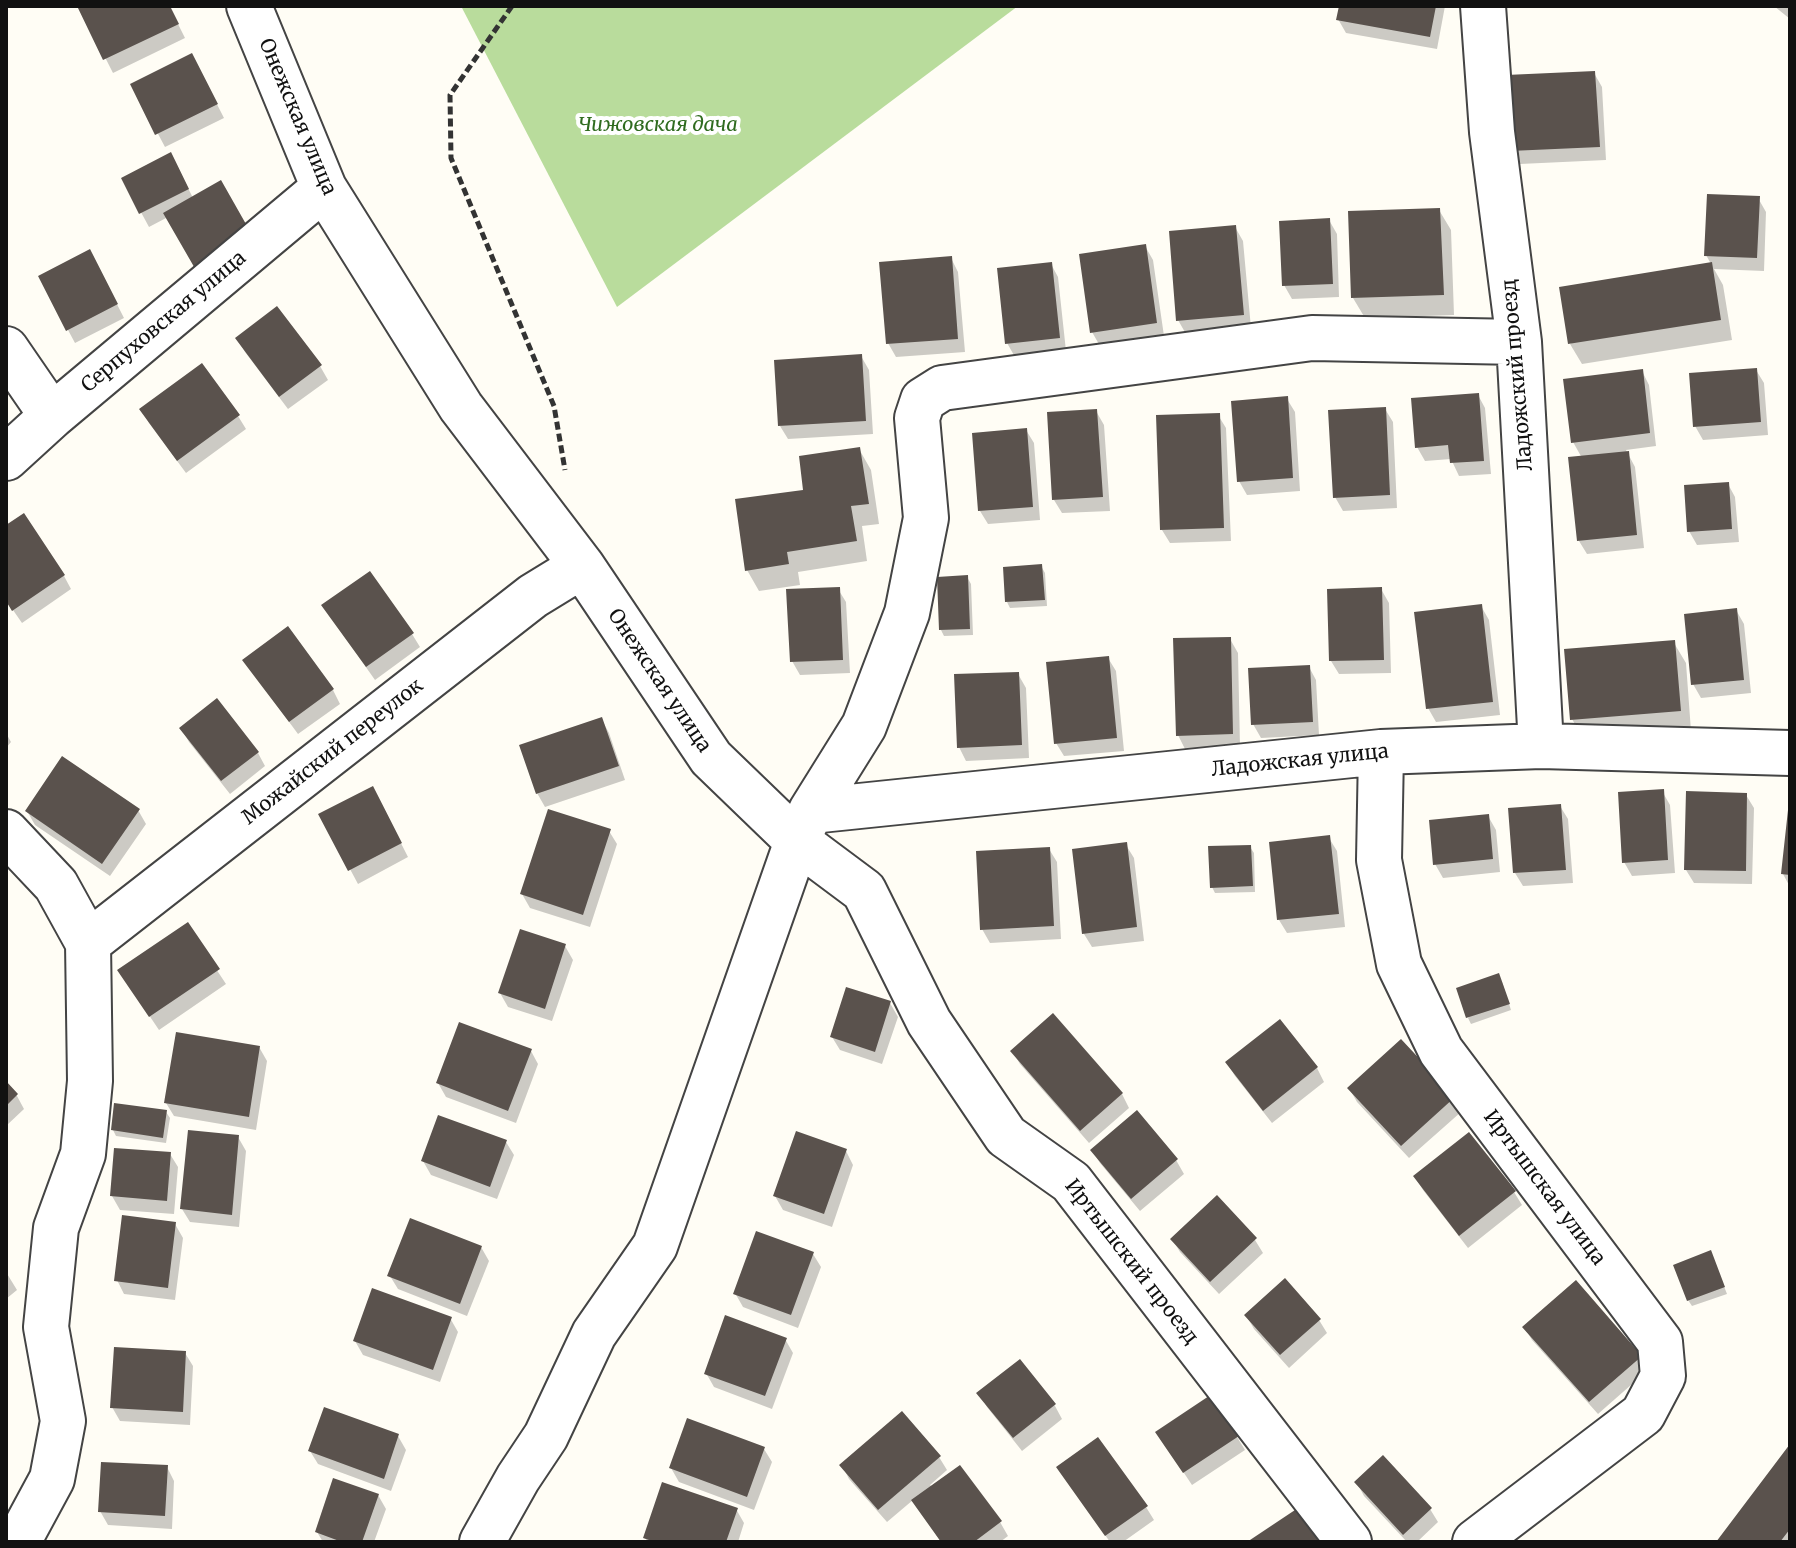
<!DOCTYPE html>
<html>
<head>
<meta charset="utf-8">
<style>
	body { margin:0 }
	#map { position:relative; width:1796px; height:1548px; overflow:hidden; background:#fffdf5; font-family:Merriweather,serif }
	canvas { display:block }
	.frame { position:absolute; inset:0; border:8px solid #111; pointer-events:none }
</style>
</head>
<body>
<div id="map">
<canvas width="1796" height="1548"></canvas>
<div class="frame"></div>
</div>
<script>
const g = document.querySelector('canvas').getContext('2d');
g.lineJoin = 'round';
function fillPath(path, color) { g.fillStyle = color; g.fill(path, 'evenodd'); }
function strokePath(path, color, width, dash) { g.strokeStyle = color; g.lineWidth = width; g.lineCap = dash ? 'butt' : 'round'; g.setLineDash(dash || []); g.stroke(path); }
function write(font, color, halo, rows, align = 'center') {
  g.font = font + ' Merriweather,serif'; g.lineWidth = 8; g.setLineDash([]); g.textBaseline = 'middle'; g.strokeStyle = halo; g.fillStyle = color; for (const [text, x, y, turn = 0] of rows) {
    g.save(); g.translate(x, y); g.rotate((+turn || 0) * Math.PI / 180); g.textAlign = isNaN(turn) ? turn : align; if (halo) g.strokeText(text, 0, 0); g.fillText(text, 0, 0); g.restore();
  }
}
const forest = new Path2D(`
	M461 6H1018L617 307Z`);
const shadow = new Path2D(`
	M79 6H169L185 38 113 73Z
	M1341 6H1445L1437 49 1346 33 1338 19Z
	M1774 6H1790V19Z
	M199 69 224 118 165 147 132 85Z
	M1594 73 1602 87 1606 160 1520 164 1512 151Z
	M178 168 193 198 168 217 149 227 123 179Z
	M1758 198 1766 212 1764 271 1714 269 1723 285 1732 340 1582 364 1570 344 1711 264 1706 255Z
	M1439 210 1451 230 1454 315 1365 318 1353 298Z
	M1329 220 1337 234 1339 297 1292 299 1284 285Z
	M1235 227 1243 241 1251 328 1186 334 1178 320Z
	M1145 246 1153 260 1164 336 1100 346 1092 332Z
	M951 258 958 272 965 352 896 357 888 343Z
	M1051 264 1058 277 1066 351 1015 357 1007 343Z
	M97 265 124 318 75 343 68 330Z
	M237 338 320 366 328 380 288 409 245 352Z
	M861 356 869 370 873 434 788 439 780 426Z
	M1756 370 1764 383 1768 435 1703 440 1695 426Z
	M1642 371 1649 385 1656 446 1626 450 1635 467 1644 548 1587 554 1579 541 1582 458 1573 442Z
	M1478 395 1485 408 1491 474 1459 476 1451 459 1425 461 1417 447Z
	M1287 399 1295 412 1300 491 1247 495 1239 481Z
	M141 409 238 416 246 429 186 473 149 423Z
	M1385 409 1393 422 1397 508 1343 511 1335 497Z
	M1096 411 1104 425 1110 511 1062 513 1054 500Z
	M1218 415 1226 428 1231 541 1170 543 1162 530Z
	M1026 430 1034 443 1040 520 988 524 980 511Z
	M859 449 871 470 879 524 862 526 867 561 798 572 800 585 759 591 747 570 806 491Z
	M1728 484 1735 497 1739 542 1697 545 1689 531Z
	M6 528 64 576 71 589 22 623 6 600Z
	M1041 566 1045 573 1047 606 1010 608 1007 602Z
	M967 577 971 584 973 635 944 636 941 630Z
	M838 589 846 602 850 673 800 675 792 661Z
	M1381 589 1389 603 1391 673 1339 674 1331 661Z
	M1481 606 1489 620 1500 715 1436 722 1428 708Z
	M1736 610 1744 624 1751 693 1701 698 1693 684Z
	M332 619 412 634 420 647 375 680Z
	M288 629 333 690 340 704 298 734 253 673Z
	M1230 639 1238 653 1240 747 1185 749 1178 735Z
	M1674 643 1686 663 1691 731 1584 740 1572 719Z
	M1108 658 1116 671 1124 751 1064 756 1056 743Z
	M1309 667 1316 680 1319 735 1261 738 1253 724Z
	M1018 674 1026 688 1029 758 966 761 959 747Z
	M602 720 609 733 625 780 545 807 537 793Z
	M181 728 258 753 265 766 230 794 189 742Z
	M6 733 11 742 6 748Z
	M1662 791 1670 805 1675 873 1632 876 1624 862Z
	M1746 795 1754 808 1752 884 1694 883 1686 870Z
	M380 802 408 857 358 884 321 815Z
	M1560 806 1568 819 1573 883 1523 886 1515 873Z
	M138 810 146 824 110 876 35 825 27 811Z
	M1790 810V887L1783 874Z
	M1488 816 1496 830 1500 872 1443 878 1435 864Z
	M609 831 617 844 590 927 530 908 522 894Z
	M1329 838 1337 851 1345 927 1287 933 1279 920 1271 844Z
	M1126 845 1134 858 1144 941 1092 947 1084 934 1074 851Z
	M1250 847 1254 853 1255 892 1215 893 1212 887Z
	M1049 849 1057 862 1061 939 990 943 982 929Z
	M187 925 226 984 159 1030 128 984Z
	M565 946 573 960 552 1021 508 1007 500 993Z
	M1502 982 1511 1010 1471 1024 1468 1018Z
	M890 1003 898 1017 882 1064 840 1050 832 1037Z
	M1052 1016 1122 1094 1129 1108 1089 1143 1020 1064 1012 1051Z
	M1280 1022 1317 1068 1324 1082 1272 1123 1235 1076 1227 1063Z
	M1401 1042 1461 1112 1409 1158 1357 1102 1349 1088Z
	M259 1047 267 1061 256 1130 174 1116 166 1103Z
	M531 1051 538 1064 516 1123 446 1097 438 1083Z
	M6 1084 17 1096 24 1109 6 1126Z
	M166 1112 170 1118 166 1143 116 1136 113 1130Z
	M238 1137 246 1151 239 1227 190 1222 182 1209Z
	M506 1142 514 1155 497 1199 431 1175 423 1161Z
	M1092 1150 1176 1160 1184 1174 1140 1211 1100 1163Z
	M846 1151 853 1165 832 1227 783 1210 775 1196Z
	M170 1154 178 1167 174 1214 120 1210 112 1196Z
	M1415 1177 1514 1192 1522 1205 1468 1248 1423 1190Z
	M175 1224 183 1238 175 1300 124 1294 117 1280Z
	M1172 1239 1255 1240 1263 1253 1219 1294 1180 1252Z
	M481 1247 489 1261 467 1316 398 1289 390 1276Z
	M813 1254 821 1267 798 1328 743 1307 735 1293Z
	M1713 1258 1727 1294 1692 1306 1688 1300Z
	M6 1272 17 1290 6 1299Z
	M1246 1315 1319 1320 1327 1333 1289 1368 1254 1329Z
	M450 1318 458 1332 440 1382 363 1355 355 1341Z
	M1524 1327 1640 1357 1648 1370 1598 1414 1532 1340Z
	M785 1339 793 1353 772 1409 714 1387 706 1373Z
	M185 1353 193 1366 190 1425 120 1421 112 1407Z
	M1019 1362 1055 1406 1062 1419 1022 1451 987 1407 979 1393Z
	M398 1436 406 1450 391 1491 318 1464 310 1451Z
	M1237 1437 1245 1450 1192 1485 1166 1446Z
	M1790 1447V1539L1788 1542H1719Z
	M764 1449 772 1462 754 1510 679 1482 671 1468Z
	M939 1457 947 1470 930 1485 932 1487 959 1467 1000 1522 1008 1536 1000 1542H941L913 1500 887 1522 849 1479 842 1465Z
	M167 1467 174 1481 172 1529 108 1525 100 1511Z
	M1058 1468 1146 1507 1154 1520 1123 1542H1110Z
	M1357 1483 1430 1509 1438 1522 1417 1542H1407L1364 1496Z
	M378 1495 386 1509 374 1542H323L317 1532Z
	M736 1509 744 1523 738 1542H648L645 1538Z`);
const building = new Path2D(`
	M77 6H170L179 24 103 60Z
	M1339 6H1436L1430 37 1336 20Z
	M192 53 218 104 155 135 130 84Z
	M1595 71 1600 147 1510 151 1506 75Z
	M171 152 189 189 139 214 121 178Z
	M221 180 255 240 197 272 163 213Z
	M1707 194 1760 196 1757 258 1704 256Z
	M1440 208 1444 295 1351 298 1348 211Z
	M1330 218 1333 284 1282 286 1279 221Z
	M1236 225 1244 315 1176 321 1169 231Z
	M1146 244 1157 323 1090 333 1079 254Z
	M90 249 118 304 66 331 38 276Z
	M952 256 958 339 886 344 879 262Z
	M1052 262 1060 338 1005 344 997 268Z
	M1712 262 1721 320 1568 344 1559 287Z
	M277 306 322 365 279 397 235 338Z
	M862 354 866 421 778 426 774 360Z
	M202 363 240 415 177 461 139 409Z
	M1757 368 1761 422 1693 427 1689 373Z
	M1643 369 1650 433 1571 443 1563 379Z
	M1479 393 1484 461 1450 463 1448 445 1415 448 1411 398Z
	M1288 396 1293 478 1237 482 1231 401Z
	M1386 407 1390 495 1333 498 1328 410Z
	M1097 409 1103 497 1052 500 1047 412Z
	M1220 413 1224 528 1160 530 1156 415Z
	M1027 428 1033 507 978 511 972 433Z
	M860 447 869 504 851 506 857 541 787 552 789 564 745 571 735 499 803 490 799 456Z
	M1629 451 1637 535 1577 541 1568 457Z
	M1729 482 1732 529 1687 532 1684 485Z
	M24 513 65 575 12 611 6 601V525Z
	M1042 564 1045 600 1005 602 1003 567Z
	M370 571 414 633 366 667 321 605Z
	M968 575 970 629 939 630 937 577Z
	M840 587 843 660 790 662 786 589Z
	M1382 587 1384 660 1329 661 1327 589Z
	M1482 604 1493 702 1426 709 1414 612Z
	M1737 608 1744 680 1691 685 1684 614Z
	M288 626 334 689 289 722 242 660Z
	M1231 637 1233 734 1176 736 1173 638Z
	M1675 640 1681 711 1570 720 1564 649Z
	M1109 656 1117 738 1054 744 1046 662Z
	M1310 665 1313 722 1251 725 1248 668Z
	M1019 672 1022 745 957 748 954 674Z
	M217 698 259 752 221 781 179 728Z
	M602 717 619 766 536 794 519 745Z
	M62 756 140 809 102 864 25 811Z
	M373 786 402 843 348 871 318 814Z
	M1664 789 1668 860 1622 863 1618 792Z
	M1686 791 1747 793 1746 871 1684 870Z
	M1561 804 1566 870 1513 873 1508 808Z
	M548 809 611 829 583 915 520 894Z
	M1788 810H1790V875L1781 874Z
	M1489 814 1493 859 1433 865 1429 820Z
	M1330 835 1339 914 1277 920 1269 842Z
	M1127 842 1137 927 1082 934 1072 849Z
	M1251 845 1253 886 1210 888 1208 846Z
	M1050 847 1054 926 980 930 976 851Z
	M188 922 220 969 149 1017 117 970Z
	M520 929 566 944 545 1009 498 993Z
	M1499 973 1510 1004 1466 1018 1456 988Z
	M846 987 891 1001 875 1052 830 1037Z
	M1053 1013 1123 1093 1080 1131 1010 1051Z
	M1280 1019 1318 1067 1263 1111 1225 1062Z
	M459 1022 532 1049 508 1111 436 1083Z
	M176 1032 260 1046 249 1117 164 1103Z
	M1401 1039 1455 1097 1401 1146 1347 1088Z
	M6 1081 18 1094 6 1106Z
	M114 1103 167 1110 163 1138 111 1130Z
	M1137 1110 1178 1159 1131 1199 1090 1150Z
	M438 1115 507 1140 490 1187 421 1161Z
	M188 1130 239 1135 232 1215 180 1209Z
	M796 1131 847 1149 824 1214 773 1196Z
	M1469 1132 1516 1191 1459 1236 1413 1176Z
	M114 1148 171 1152 167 1201 110 1196Z
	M1217 1195 1257 1238 1210 1282 1170 1239Z
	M122 1215 176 1222 168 1288 114 1281Z
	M410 1218 482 1246 460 1304 387 1276Z
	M756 1231 814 1252 791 1315 733 1294Z
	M1711 1250 1725 1287 1687 1301 1673 1265Z
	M1285 1278 1321 1319 1280 1355 1244 1315Z
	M1576 1280 1642 1356 1589 1402 1522 1327Z
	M372 1288 452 1317 433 1370 353 1341Z
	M725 1315 787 1338 765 1396 704 1374Z
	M114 1347 186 1351 183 1412 110 1408Z
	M1020 1359 1056 1404 1013 1438 976 1393Z
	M1212 1394 1239 1436 1183 1473 1155 1432Z
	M324 1407 399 1434 384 1479 308 1451Z
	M902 1411 941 1456 878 1510 839 1465Z
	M687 1418 765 1447 747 1497 669 1468Z
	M1098 1437 1148 1506 1105 1536 1056 1467Z
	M1790 1444V1529L1780 1542H1716Z
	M1383 1455 1432 1508 1403 1535 1354 1482Z
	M101 1462 168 1465 165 1516 98 1512Z
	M960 1465 1002 1521 974 1542H941L911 1500Z
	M333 1478 379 1494 362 1542H342L315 1532Z
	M662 1482 738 1508 726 1542H655L643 1538Z
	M1301 1506 1325 1542H1247Z`);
const path = new Path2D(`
	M512 6 450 95 451 158 554 406 565 470`);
const street = new Path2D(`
	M249 6 324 188 461 407 582 566 711 758 797 841 864 891 929 1022 1006 1136 1071 1182 1349 1542
	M1483 6 1492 132 1519 342 1541 746
	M6 349 52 416
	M6 458 52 416 324 188
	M1381 752 1379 860 1399 964 1441 1051 1660 1342 1663 1376 1643 1414 1475 1542
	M811 811 1381 752 1541 746 1790 753
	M6 832 56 885 88 943 90 1081 83 1154 56 1228 46 1327 63 1421 52 1479 18 1542
	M88 943 533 596 582 566
	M482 1542 518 1478 546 1436 594 1334 655 1246 797 841 811 811 864 726 907 613 926 518 917 418 923 400 942 388 1312 338 1519 342`);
const streetNames = [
	["Онежская улица",297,117,67],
	["Серпуховская улица",164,322,-40],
	["Ладожский проезд",1518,375,-95],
	["Онежская улица",659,681,56],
	["Можайский переулок",333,752,-38],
	["Ладожская улица",1300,761,-6],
	["Иртышская улица",1544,1188,53],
	["Иртышский проезд",1131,1262,52]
];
const parkNames = [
	["Чижовская дача",658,125]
];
fillPath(forest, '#b9dc9c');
fillPath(shadow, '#0003');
fillPath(building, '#5a524d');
strokePath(street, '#444', 48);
strokePath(path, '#333', 5, [8, 4]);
strokePath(street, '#fff', 44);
write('20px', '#111', '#fff', streetNames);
write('italic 20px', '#2f6b1f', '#fff', parkNames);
</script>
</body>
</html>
